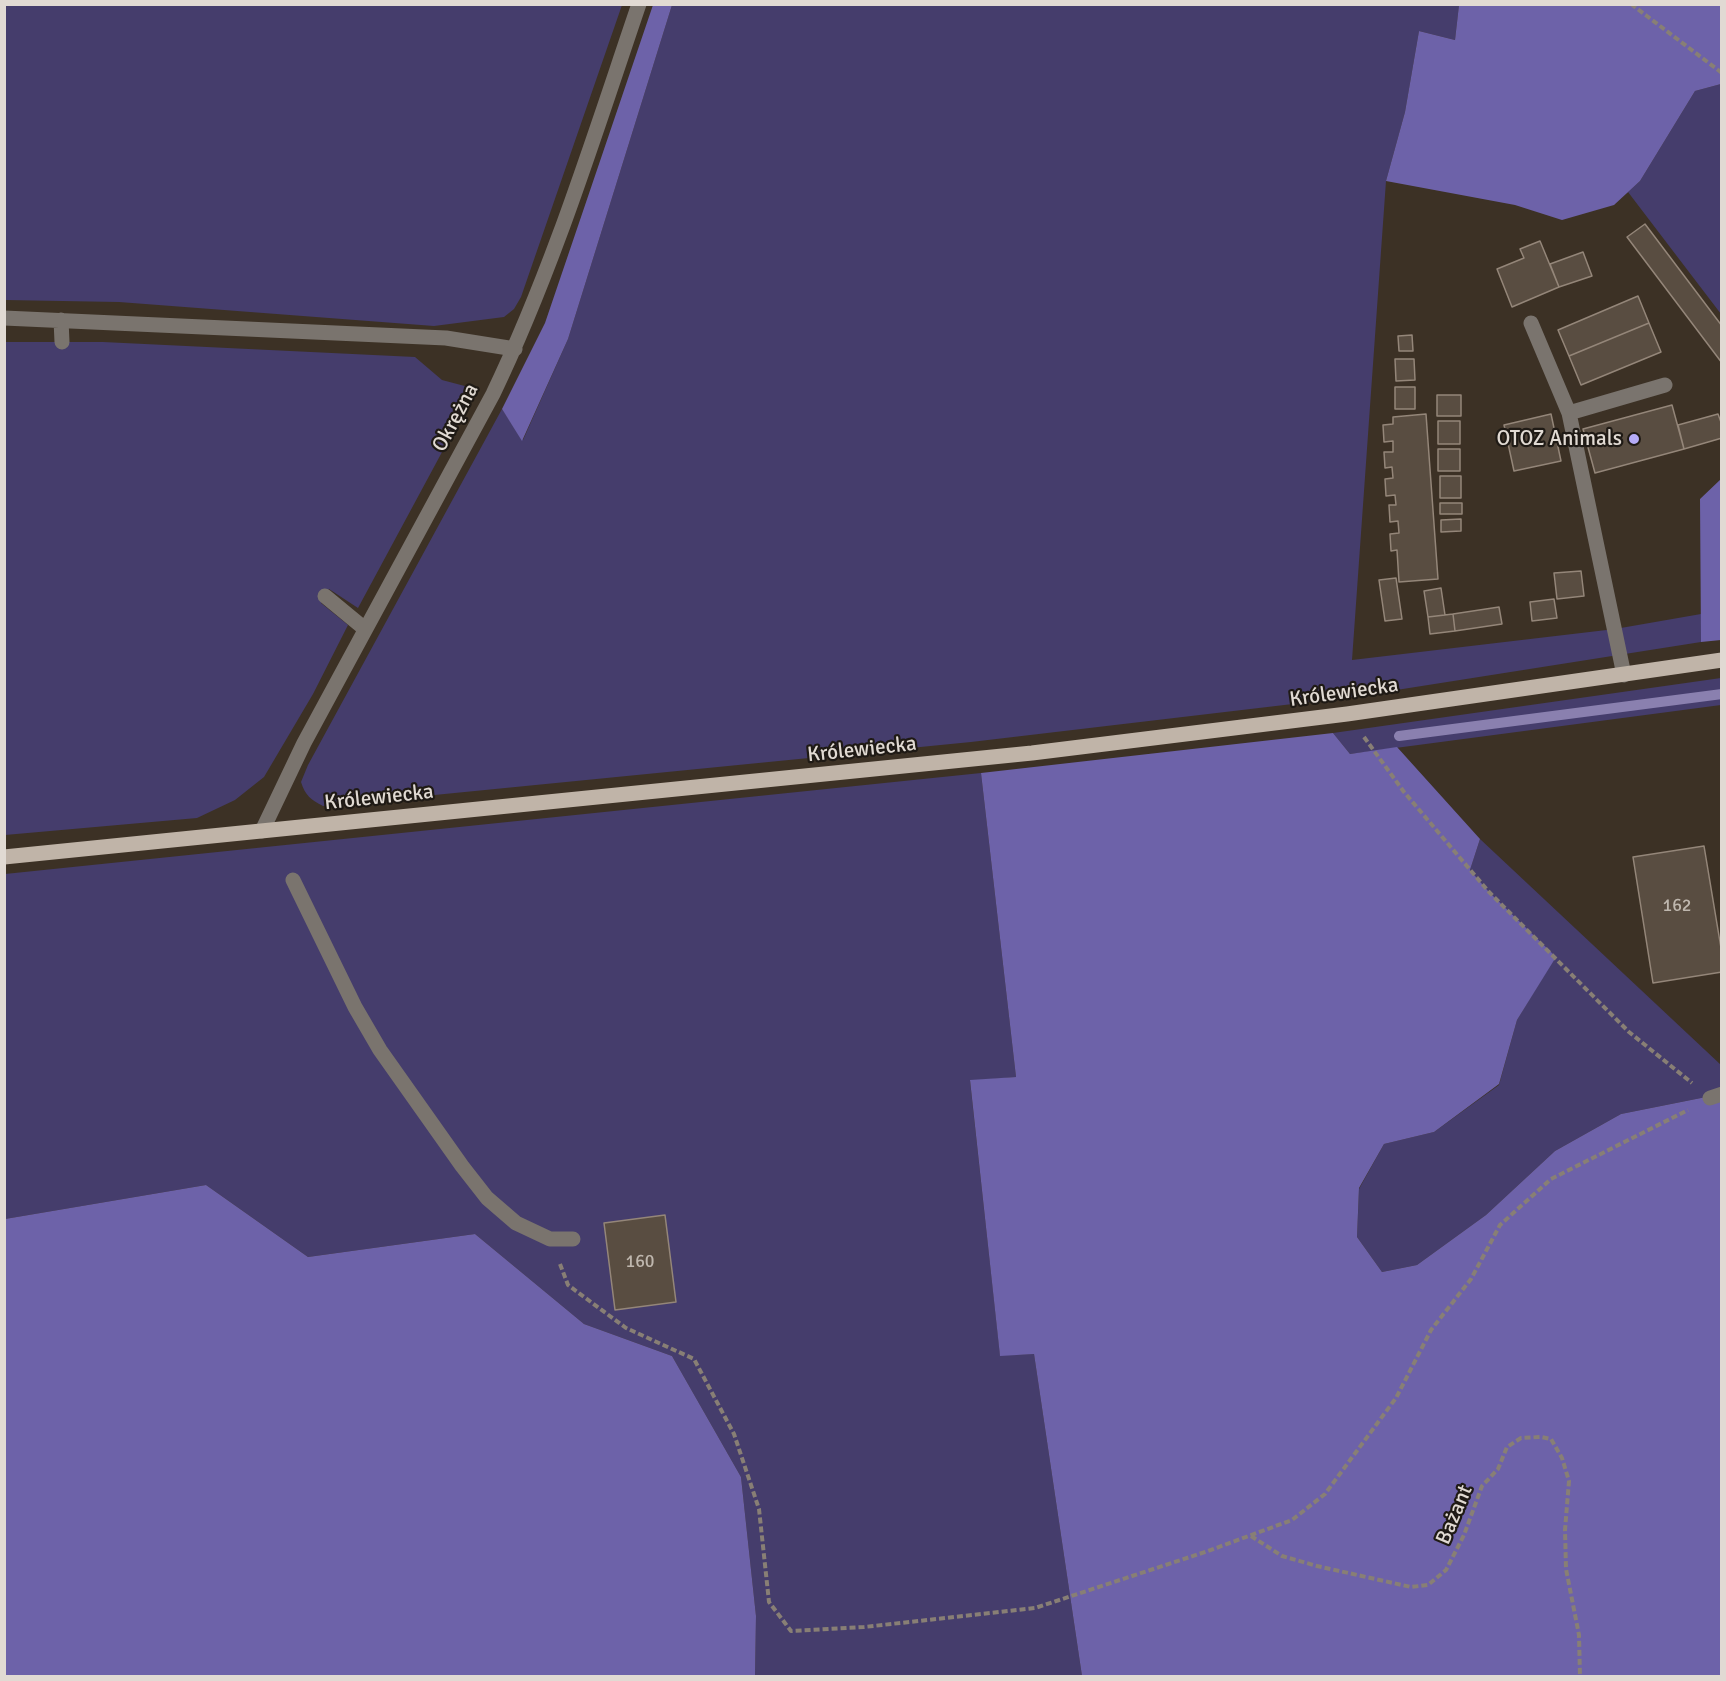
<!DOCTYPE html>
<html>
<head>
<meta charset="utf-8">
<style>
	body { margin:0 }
	#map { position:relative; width:1726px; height:1681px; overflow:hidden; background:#3c3125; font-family:Signika,sans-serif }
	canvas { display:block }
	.frame { position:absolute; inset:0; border:6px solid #e1dad3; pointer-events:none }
</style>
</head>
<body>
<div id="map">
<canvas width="1726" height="1681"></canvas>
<div class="frame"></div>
</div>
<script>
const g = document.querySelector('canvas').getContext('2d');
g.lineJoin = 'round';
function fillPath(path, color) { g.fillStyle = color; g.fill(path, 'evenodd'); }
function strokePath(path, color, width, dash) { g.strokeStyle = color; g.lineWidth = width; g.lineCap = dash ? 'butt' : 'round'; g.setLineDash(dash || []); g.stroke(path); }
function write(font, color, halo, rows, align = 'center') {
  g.font = font + ' Signika,sans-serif'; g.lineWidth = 4.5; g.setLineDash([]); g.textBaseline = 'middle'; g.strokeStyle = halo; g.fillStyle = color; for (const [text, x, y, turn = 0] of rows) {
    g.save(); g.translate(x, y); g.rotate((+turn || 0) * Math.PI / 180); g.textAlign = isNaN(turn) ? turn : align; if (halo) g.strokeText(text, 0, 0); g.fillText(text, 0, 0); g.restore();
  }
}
const green = new Path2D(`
	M4 5 5 4 622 5 521 297 514 309 504 317 434 326 119 302 5 300Z
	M672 5H1459L1455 40 1419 31 1405 112 1386 181 1352 660 1615 629 1701 614V642L1352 697 971 742 323 806C311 800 305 795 301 782L308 765 502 409 523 440 568 339Z
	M1721 84V314L1628 192 1640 181 1695 91Z
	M4 342H103L415 357 442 380 476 389 358 608 329 589 321 603 348 625 313 694 264 777 235 800 197 818 5 835Z
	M1721 678V705L1350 754 1333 733Z
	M981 773 1016 1077 970 1081 1000 1355 1034 1354 1082 1676H755L756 1616 741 1477 672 1356 584 1324 475 1234 308 1257 206 1185 5 1219V874Z
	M1480 839 1721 1065V1094L1621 1114 1555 1151 1486 1215 1417 1265 1382 1272 1357 1237 1359 1189 1384 1144 1434 1132 1499 1085 1517 1020 1555 957 1489 892 1470 870Z`);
const forest = new Path2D(`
	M653 5H672L568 339 522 441 502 409 545 323Z
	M1459 5H1721V84L1695 91 1640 181 1614 205 1562 220 1515 205 1386 181 1405 112 1419 31 1455 40Z
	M1721 479V640L1701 642 1700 499Z
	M1333 733 1350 754 1397 747 1480 839 1470 870 1489 892 1556 957 1517 1020 1499 1084 1434 1132 1384 1144 1359 1188 1357 1237 1382 1272 1417 1265 1486 1215 1555 1151 1621 1114 1721 1094V1676H1082L1034 1354 1000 1356 970 1080 1016 1077 981 773Z
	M206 1185 308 1257 475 1234 584 1324 672 1356 741 1477 756 1616 755 1676H5V1219Z`);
const stream = new Path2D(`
	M1399 736 1722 694`);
const building = new Path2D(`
	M1645 224 1722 326V363L1627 237Z
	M1540 241 1559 287 1512 307 1497 269 1524 258 1520 249Z
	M1583 252 1592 276 1559 287 1550 264Z
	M1638 296 1649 323 1569 356 1558 330Z
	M1649 323 1661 352 1581 385 1569 356Z
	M1412 335 1413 351H1399L1398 336Z
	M1395 359H1414L1415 380 1396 381Z
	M1395 387H1415V409H1395Z
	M1437 395H1461V416H1437Z
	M1672 405 1684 449 1595 473 1583 429Z
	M1426 414 1438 579 1399 582 1397 550 1391 551 1390 534 1399 533 1398 521 1390 522 1389 505H1396L1395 495 1386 496 1385 479 1393 478 1392 467 1385 468 1384 452H1393V441L1384 442 1383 425 1393 424V417Z
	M1551 414 1561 461 1514 471 1504 425Z
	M1718 414 1722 425V438L1684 449 1678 425Z
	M1438 421H1460V444H1438Z
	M1438 449H1460V471H1438Z
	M1440 476H1461V498H1440Z
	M1440 503H1462V514H1440Z
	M1461 519V531L1441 532V520Z
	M1581 571 1584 596 1557 599 1554 573Z
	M1396 578 1402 619 1385 621 1379 580Z
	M1441 588 1445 615 1428 617 1424 591Z
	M1554 599 1557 618 1532 621 1530 602Z
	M1499 607 1502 624 1455 631 1453 614Z
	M1453 614 1455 631 1430 634 1428 617Z
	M1704 846 1722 954V972L1653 983 1633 857Z
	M665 1215 676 1302 615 1310 604 1223Z`);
const path = new Path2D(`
	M1631 4 1722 73
	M1364 737 1404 792 1489 892 1629 1032 1692 1083
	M560 1264 568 1285 626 1328 694 1359 734 1434 759 1509 769 1602 791 1631 864 1627 1035 1608 1208 1551 1292 1520 1325 1494 1396 1398 1431 1330 1471 1279 1500 1225 1551 1179 1688 1110
	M1251 1536 1282 1556 1317 1566 1411 1587 1428 1585 1446 1570 1464 1535 1482 1486 1498 1469 1507 1447 1521 1438 1541 1437 1551 1439 1562 1458 1569 1481 1565 1530 1566 1569 1579 1635 1580 1676`);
const minor = new Path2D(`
	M4 318 446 338 515 349
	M61 320 62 342
	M1531 323 1569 413
	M325 596 365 629
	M1624 675 1569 413 1665 385
	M262 831 304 743 493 394C553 269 594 136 639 4
	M293 880 355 1007 380 1050 462 1166 487 1198 516 1223 550 1239H573
	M1710 1098 1722 1094`);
const major = new Path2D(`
	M4 857 1032 753 1347 714 1722 660`);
const markers = [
	[1634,439,6,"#b6acf8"]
];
const numberNames = [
	["162",1677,906],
	["160",640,1262]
];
const streetNames = [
	["Okrężna",456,418,-62],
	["Królewiecka",1344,693,-8],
	["Królewiecka",862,750,-6],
	["Królewiecka",379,798,-6],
	["Bażant",1455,1515,-67]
];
const poiNames = [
	["OTOZ Animals",1622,439]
];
fillPath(green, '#453d6c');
fillPath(forest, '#6d62a9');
strokePath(stream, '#8a80af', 10);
fillPath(building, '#594d41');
strokePath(building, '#948679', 1.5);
strokePath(path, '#887f75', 4, [6, 3]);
strokePath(minor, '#7a746e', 15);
strokePath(major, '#c0b4a8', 15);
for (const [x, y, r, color] of markers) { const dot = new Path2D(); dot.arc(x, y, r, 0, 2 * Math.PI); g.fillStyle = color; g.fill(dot); strokePath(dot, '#1f1a15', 2); }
write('18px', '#bfb7ae', null, numberNames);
write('21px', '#e1dad3', '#1f1a15', streetNames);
write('21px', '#e1dad3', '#1f1a15', poiNames, 'right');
</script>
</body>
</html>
